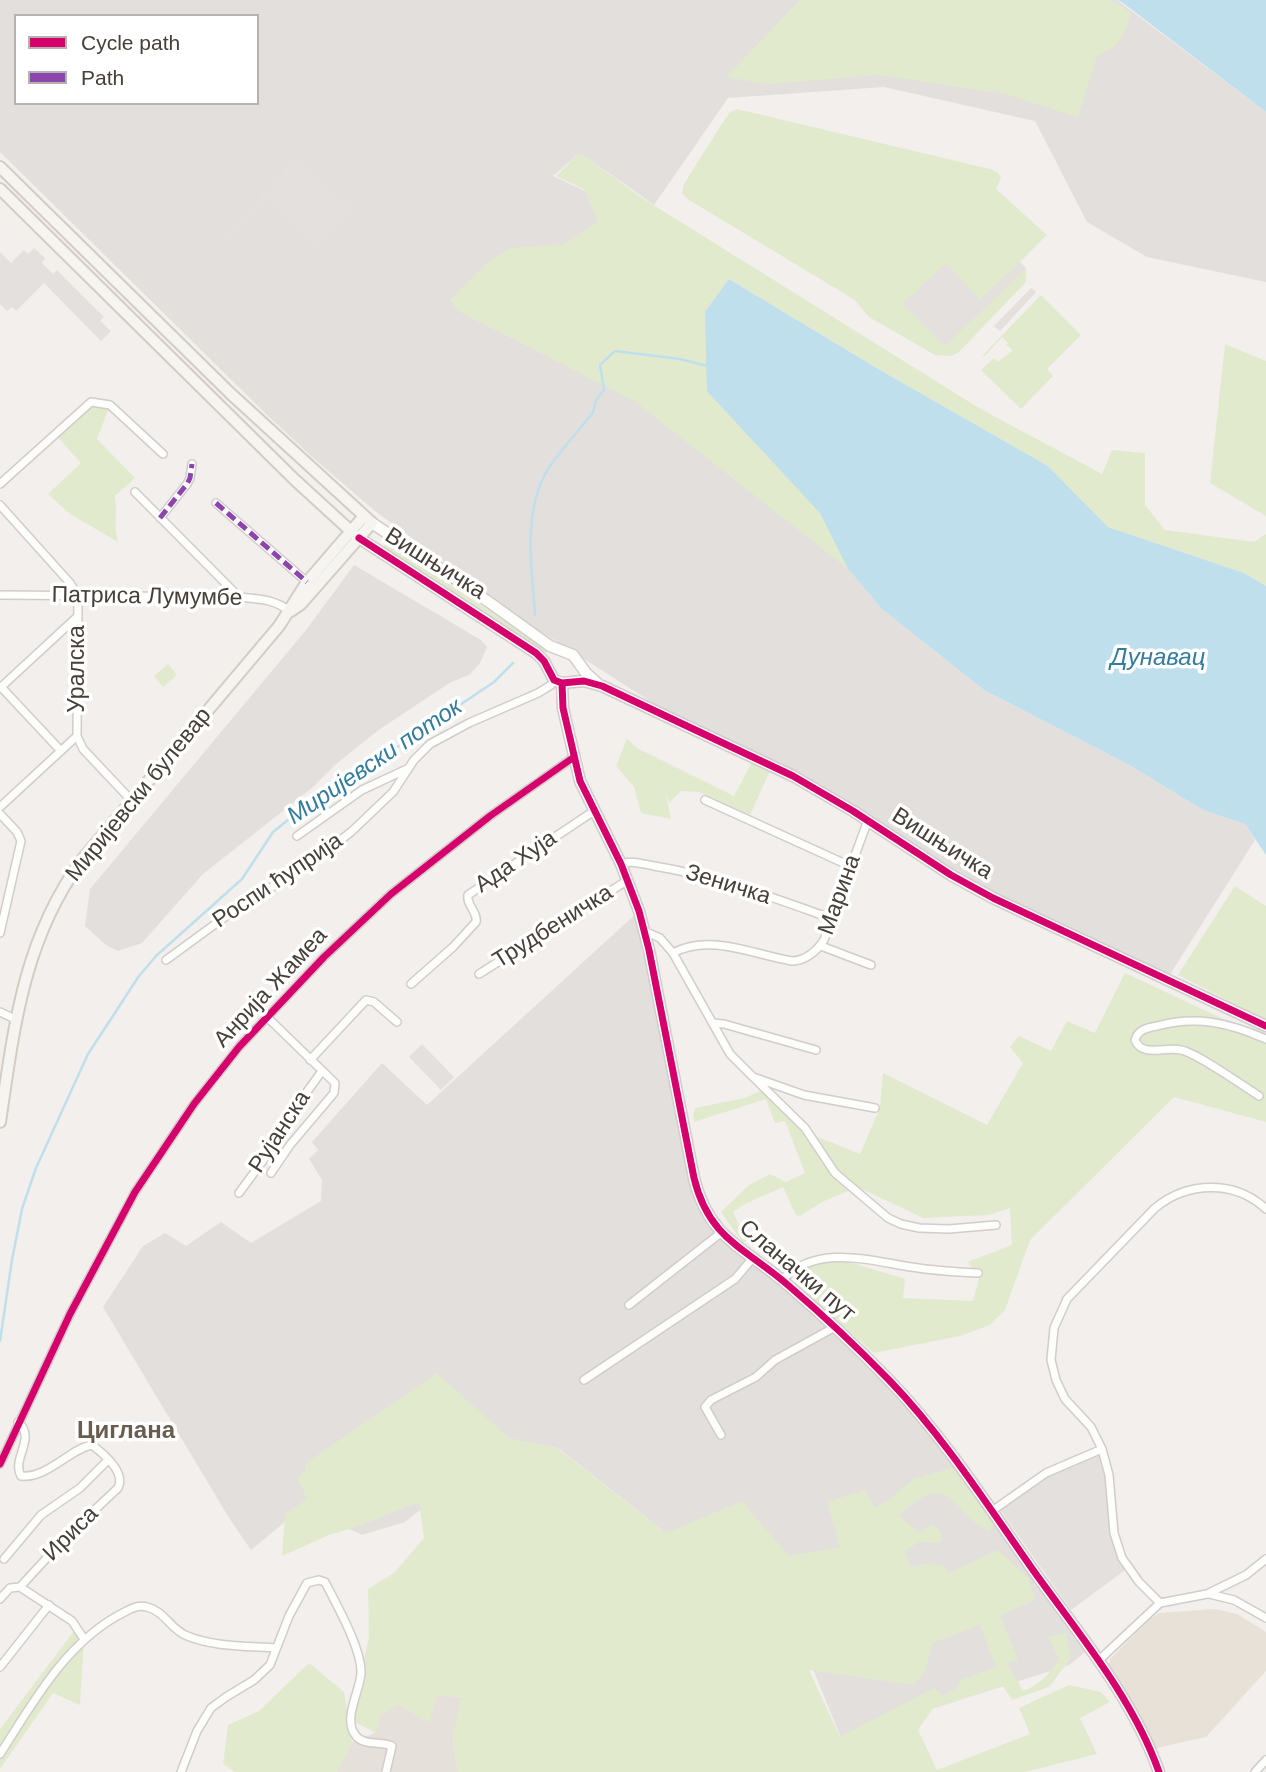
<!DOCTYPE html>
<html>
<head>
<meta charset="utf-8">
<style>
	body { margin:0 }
	#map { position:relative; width:1266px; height:1772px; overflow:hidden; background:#f2efec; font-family:Arial,sans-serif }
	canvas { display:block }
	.legend { position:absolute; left:14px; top:14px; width:245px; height:91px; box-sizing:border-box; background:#fff; border:2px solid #b5b3af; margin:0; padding:9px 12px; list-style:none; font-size:21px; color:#474038 }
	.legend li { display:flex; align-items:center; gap:14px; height:35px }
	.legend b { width:35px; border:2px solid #b5b3af }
</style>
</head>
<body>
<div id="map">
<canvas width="1266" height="1772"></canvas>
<ul class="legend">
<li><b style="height:9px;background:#d6006c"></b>Cycle path</li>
<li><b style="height:9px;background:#8e44ad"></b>Path</li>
</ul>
</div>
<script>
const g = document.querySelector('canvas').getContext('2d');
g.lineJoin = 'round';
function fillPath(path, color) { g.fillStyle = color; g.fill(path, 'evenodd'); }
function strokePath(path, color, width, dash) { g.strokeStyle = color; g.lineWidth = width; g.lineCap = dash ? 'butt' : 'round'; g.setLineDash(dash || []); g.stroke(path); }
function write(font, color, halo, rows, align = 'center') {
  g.font = font + ' Arial,sans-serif'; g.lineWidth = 7; g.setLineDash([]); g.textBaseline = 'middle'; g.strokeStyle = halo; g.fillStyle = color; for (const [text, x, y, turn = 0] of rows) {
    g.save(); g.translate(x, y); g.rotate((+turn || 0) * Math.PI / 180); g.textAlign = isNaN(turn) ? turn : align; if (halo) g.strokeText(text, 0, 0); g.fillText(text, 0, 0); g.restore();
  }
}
const residential = new Path2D(`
	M437 1695 462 1697 453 1739 458 1772H336L352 1742 375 1733 381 1714 398 1704 428 1722Z`);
const industrial = new Path2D(`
	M0 0H1117L1266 112V282L1147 257 1087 222 1035 121 884 87 728 98 654 205 586 157 577 155 553 176 641 217 729 279 820 513 848 569 882 609 984 690 1131 766 1203 810 1245 824 1255 840 1169 976 1056 920 1010 903 946 870 870 819 664 710 537 629 375 511 311 456 265 413 0 152ZM16 16H257V103H16Z
	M354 565 481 640 487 647 480 663 469 675 451 682 380 729 336 764 312 788 203 874 142 943 118 951 106 945 85 926 90 889 306 630Z
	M639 911 688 1147 709 1216 782 1280 926 1423 1089 1649 1069 1665 841 1738 795 1625 666 1533 558 1448 509 1439 405 1522 362 1535 303 1507 251 1550 229 1518 103 1307 143 1246 165 1233 186 1246 221 1222 251 1243 321 1201 322 1180 309 1159 318 1150 312 1142 382 1063 427 1105Z`);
const education = new Path2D(`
	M1214 1609 1237 1614 1266 1632V1671L1206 1737 1157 1748 1109 1666 1110 1659 1151 1618 1160 1613Z`);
const green = new Path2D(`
	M800 0H1111L1131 13C1124 38 1121 45 1097 56L1078 117 1005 94 880 75 768 84 726 77Z
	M737 109 990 169 998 173 1001 178 996 189 1047 235 1020 262 1026 268V282L958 353 951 356 935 355 869 317 855 300 689 200 682 193 684 184 723 122 730 112Z
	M577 155 586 157 639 196 979 408 1102 474 1112 450 1145 453V505L1165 530 1254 542 1266 534V586L1244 573 1108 527 1048 466 880 370 729 279 705 312 707 391 820 513 848 569 633 400 458 311 450 300 489 261 511 248 564 244 598 222 584 189 556 176Z
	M1041 295 1081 335 1047 369 1053 376 1021 409 981 370 994 358 998 362 1013 350 1006 345 1008 343 1002 337 986 355 982 356Z
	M1225 344 1266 361V516L1210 483Z
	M87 405H110L97 439 135 478 115 496C118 512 113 526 118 542L70 514 48 494 81 463 55 434Z
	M387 542 547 650 546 654 394 555 383 547Z
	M168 664 177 675 163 687 154 676Z
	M627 739 637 748 734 796 752 762 770 771 750 815 699 792 681 791 669 803 665 791 671 819 641 813 634 787 616 766Z
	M1235 886 1266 906V1020L1178 975Z
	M1125 973 1266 1039V1122L1174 1097 1030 1240 1005 1310 990 1325 960 1336 874 1353 786 1276 833 1257 905 1279 903 1298 973 1301 979 1279 968 1262 1012 1245 1010 1208 989 1215 923 1218 858 1187 822 1202 800 1216 796 1215 783 1187 745 1204 733 1212 746 1241 743 1243 721 1212 749 1185 770 1174 786 1182 805 1173 785 1121 775 1123 766 1099 694 1122 693 1116 695 1108 745 1098 762 1090 803 1131 860 1154 880 1108 883 1073 987 1125 1023 1063 1010 1047 1019 1036 1051 1051 1067 1021 1095 1033Z
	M437 1373 509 1438 557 1448 666 1533 742 1501 789 1556 840 1547 827 1502 865 1490 875 1508 888 1501 913 1479 959 1466 997 1518 990 1531C947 1514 955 1465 899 1515L919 1533 933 1524 941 1532 942 1543 919 1542 905 1551 911 1567 930 1563 944 1566 948 1573 998 1550 1028 1578 1035 1600 1000 1616 1018 1659 1007 1663 1023 1691C1040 1685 1049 1674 1059 1659L1048 1637 1066 1633 1071 1658 1049 1687 1012 1700 1003 1686C979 1691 959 1703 934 1707L918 1730 937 1770 1030 1734 1019 1708 1069 1685 1101 1692 1110 1702 1080 1718 1097 1754 1025 1772H458L453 1739 461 1697 437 1695 429 1723 398 1704 381 1714 376 1733 351 1720 369 1637 368 1589 394 1573 424 1538 419 1502 359 1526 329 1535 282 1556 285 1514 307 1499 298 1478 305 1471 306 1463ZM980 1625 996 1667 960 1680 958 1687 943 1696 934 1688 840 1737 809 1670 914 1685 925 1672 932 1643Z
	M77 1627 84 1639 80 1705 53 1693 0 1769V1729Z
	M309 1663 344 1692 352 1742 336 1772H235L223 1764 228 1725 259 1711Z`);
const parking = new Path2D(`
	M296 157 355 209 314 249 267 200 227 240 223 236Z
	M34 248 45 258 42 263 53 274 57 270 104 317 100 321 111 331 101 341 44 283 16 311 12 307 7 311 0 304V252L11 263 24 250 28 254Z
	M1020 262 1026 268 945 346 903 304 944 265 951 268 980 300Z
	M1031 288 1036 292 1000 331 994 326Z
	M422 1044 454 1077 441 1090 409 1057Z
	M1102 1449 1112 1520 1128 1568 1071 1610 1001 1511 1002 1503 1033 1482Z`);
const water = new Path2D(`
	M1118 0H1266V112L1123 3Z
	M729 279 880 370 1048 466 1108 527 1244 573 1266 586V855L1245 824 1203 810 1131 766 984 690 882 609 848 569 820 513 707 391 705 312Z`);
const stream = new Path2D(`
	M535 615C532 570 523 518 544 476 553 458 580 430 593 412L596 400 604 390 600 365 615 351 680 359 707 366
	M0 1341 12 1260 22 1209 36 1168 88 1054 139 976 156 956 242 879 273 832 318 796 387 754 494 682 513 663`);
const minor = new Path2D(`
	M0 484 91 402 110 405 163 454
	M135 492 239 597
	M216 503 307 582
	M0 505 70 583 78 596 77 736 83 749 132 801
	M160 518 187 484 190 478 192 464
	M0 595 239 597C258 599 275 599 289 611
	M1 687 61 751
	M0 688 78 616
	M705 800 850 866
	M0 807 77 736
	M0 814 17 832 21 841 0 933
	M297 836 362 790 407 769
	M621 864C632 860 643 864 654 866 716 876 774 898 833 919
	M644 931 660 938 673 953C710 933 754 955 792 961 805 961 817 951 824 940L868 820
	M821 946 871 965
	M673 953 730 1054 753 1077 804 1095 875 1108
	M166 960 229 914 315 860 351 832 393 792 414 760 430 744 469 723 538 693 551 685 554 680
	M479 974 628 880
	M411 984 453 947 476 922C478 912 466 905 468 895L594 811
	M0 1012 15 1019
	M267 1017 335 1083 334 1093 290 1145 271 1173
	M713 1023 724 1024 816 1050
	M310 1060 366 1000 374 1002 397 1022
	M753 1077 805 1128 835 1173 888 1218 901 1224 919 1228 949 1229 996 1225
	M1259 1096C1242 1085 1197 1053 1181 1050 1166 1046 1142 1058 1135 1040 1138 1030 1146 1028 1157 1026 1196 1015 1229 1023 1266 1039
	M239 1193 279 1139 288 1118 322 1071
	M782 1280C819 1242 873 1262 918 1268 938 1271 958 1272 978 1273
	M629 1305 722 1232
	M584 1380 735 1279 752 1259
	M721 1435 705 1407 711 1400 756 1377 775 1360 835 1327
	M0 1464 70 1314 135 1192 194 1104 239 1047 324 957 391 894 490 816 574 757
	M992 1511 1046 1473 1102 1449
	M4 1559 41 1515 80 1488 108 1460
	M20 1587 72 1621 84 1639
	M1209 1594 1234 1600 1266 1618
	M0 1599 10 1588 20 1587 66 1537 118 1488C126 1472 104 1454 92 1445 71 1448 47 1479 21 1476 11 1459 37 1438 18 1422
	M1160 1603 1139 1582 1122 1558 1114 1533 1109 1475 1102 1449 1091 1427 1065 1399 1056 1380 1051 1360 1054 1328 1067 1299 1155 1208C1188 1181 1235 1180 1266 1209
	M1098 1661 1160 1603 1207 1594 1246 1575 1266 1559
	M0 1667 49 1605
	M0 1754C33 1703 63 1647 117 1616 127 1611 136 1604 147 1607 164 1611 170 1628 185 1635 212 1647 247 1646 276 1648
	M181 1772 197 1731 211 1708 226 1697 254 1680 270 1665 289 1616 307 1583 319 1580 325 1582C336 1604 362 1649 361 1673 360 1692 342 1719 356 1736 364 1746 382 1741 392 1746L386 1772
	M1255 1772 1266 1760`);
const tertiary = new Path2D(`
	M372 523 468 587 550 646 573 655 586 673 598 684
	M359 538 536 653 544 661 554 680 562 683 584 681 602 686 793 776 853 811 951 875 993 898 1266 1026
	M562 683 563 708 580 781 621 864 639 911 649 950 694 1178C709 1240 746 1248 789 1286 824 1316 857 1347 889 1380 944 1437 988 1506 1033 1570 1078 1633 1133 1698 1159 1772`);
const secondary = new Path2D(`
	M0 167 231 394 372 523 301 604 291 611
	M0 189 295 480 354 534
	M0 1122C14 1028 23 941 81 861L279 626 307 582 364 516`);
const quiet = new Path2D(`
	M216 503 307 582
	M160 518 187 484 190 478 192 464`);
const cycleway = new Path2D(`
	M359 538 536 653 544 661 554 680 562 683 584 681 602 686 793 776 853 811 951 875 993 898 1266 1026
	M562 683 563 708 580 781 621 864 639 911 649 950 694 1178C709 1240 746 1248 789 1286 824 1316 857 1347 889 1380 944 1437 988 1506 1033 1570 1078 1633 1133 1698 1159 1772
	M0 1464 70 1314 135 1192 194 1104 239 1047 324 957 391 894 490 816 574 757`);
const streetNames = [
	["Вишњичка",435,564,32],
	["Патриса Лумумбе",147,597,1],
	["Уралска",78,669,-90],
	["Миријевски булевар",139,795,-51],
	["Вишњичка",942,844,32],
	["Ада Хуја",516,862,-34],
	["Роспи ћуприја",278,881,-34],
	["Зеничка",728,885,17],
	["Марина",840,895,-70],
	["Трудбеничка",553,927,-32],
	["Анрија Жамеа",271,988,-47],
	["Рујанска",280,1132,-57],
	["Сланачки пут",797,1271,40],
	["Ириса",71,1534,-45]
];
const waterNames = [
	["Дунавац",1158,658],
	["Миријевски поток",375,762,-34]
];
const neighbourhoodNames = [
	["Циглана",126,1431]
];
fillPath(residential, '#e5e0da');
fillPath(industrial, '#e3dfdc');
fillPath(education, '#e8e1d8');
fillPath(green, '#e2eace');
fillPath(parking, '#e3e0dd');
fillPath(water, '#c0dfec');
strokePath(stream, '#c0dfec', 2.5);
strokePath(minor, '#d0cdca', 10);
strokePath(tertiary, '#d0cdca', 13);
strokePath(secondary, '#d2ccc5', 14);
strokePath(minor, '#fdfdfc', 7);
strokePath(tertiary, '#fdfdfc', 10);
strokePath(secondary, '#f6f4f0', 10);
strokePath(quiet, '#8e44ad', 5, [10, 5]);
strokePath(cycleway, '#d6006c', 7);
write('23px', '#474038', '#fff', streetNames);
write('italic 24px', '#347c9d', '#fff', waterNames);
write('bold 24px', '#695d50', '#fff', neighbourhoodNames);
</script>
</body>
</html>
